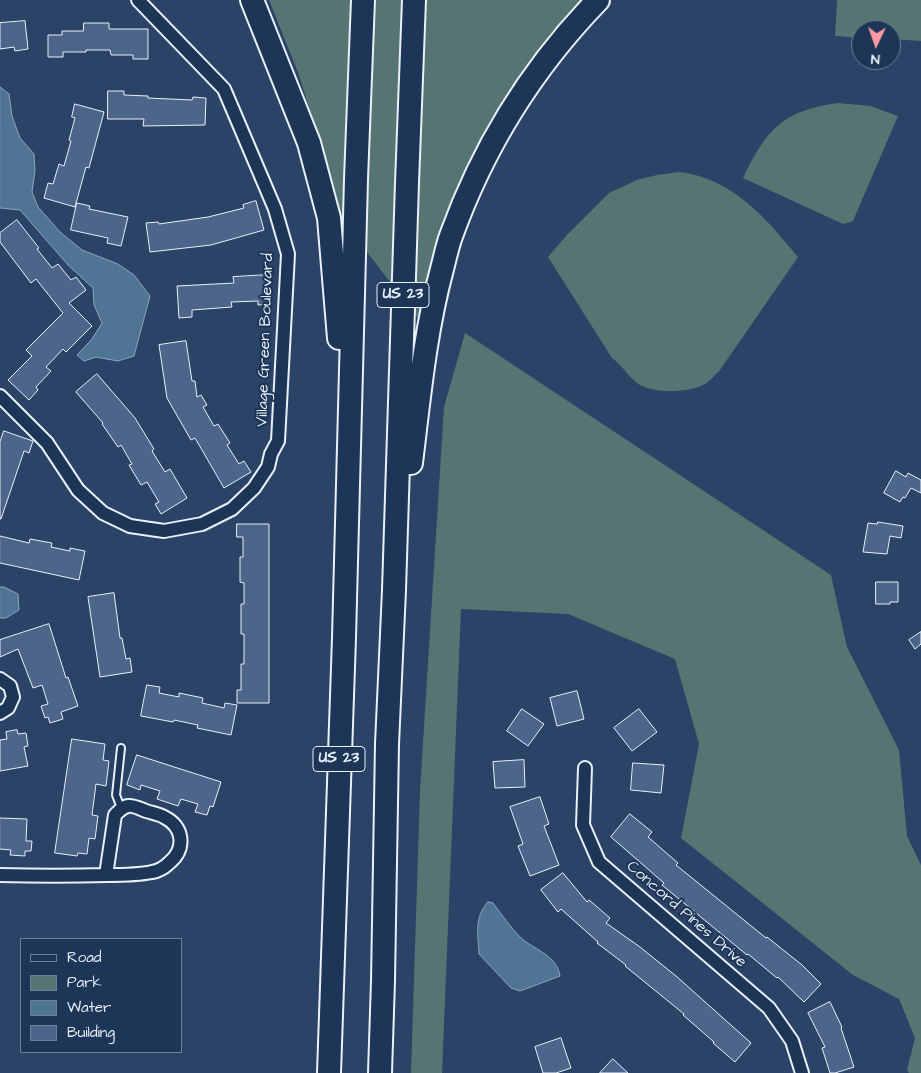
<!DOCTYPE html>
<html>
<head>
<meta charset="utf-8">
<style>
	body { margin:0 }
	#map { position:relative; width:921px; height:1073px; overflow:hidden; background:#2b4367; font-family:"Architects Daughter",sans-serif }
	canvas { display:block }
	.legend { position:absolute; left:20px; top:938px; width:162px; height:115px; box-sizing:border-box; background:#1d3557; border:1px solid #6e8097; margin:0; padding:6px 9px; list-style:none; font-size:15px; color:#e8f1f8 }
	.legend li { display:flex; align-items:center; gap:10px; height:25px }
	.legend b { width:25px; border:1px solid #6e8097 }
	.north { position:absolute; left:851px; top:20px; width:50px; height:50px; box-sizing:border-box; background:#1d3557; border:1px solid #6e8097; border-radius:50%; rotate:183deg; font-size:14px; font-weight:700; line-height:20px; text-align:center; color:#e8f1f8 }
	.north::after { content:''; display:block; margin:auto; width:18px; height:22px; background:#ff9aa2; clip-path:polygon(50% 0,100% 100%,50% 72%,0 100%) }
</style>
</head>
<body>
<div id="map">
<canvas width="921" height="1073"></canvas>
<ul class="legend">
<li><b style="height:6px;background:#1d3557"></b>Road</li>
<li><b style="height:14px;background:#567472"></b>Park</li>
<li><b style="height:14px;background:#507494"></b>Water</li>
<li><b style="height:14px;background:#4d658b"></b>Building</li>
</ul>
<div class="north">N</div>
</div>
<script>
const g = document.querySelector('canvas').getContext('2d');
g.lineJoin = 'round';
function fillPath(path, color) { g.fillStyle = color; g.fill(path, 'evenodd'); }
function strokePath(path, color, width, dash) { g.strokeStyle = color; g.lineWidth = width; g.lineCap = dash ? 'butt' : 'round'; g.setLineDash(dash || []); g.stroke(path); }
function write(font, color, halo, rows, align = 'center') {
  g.font = font + ' "Architects Daughter",sans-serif'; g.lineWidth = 4; g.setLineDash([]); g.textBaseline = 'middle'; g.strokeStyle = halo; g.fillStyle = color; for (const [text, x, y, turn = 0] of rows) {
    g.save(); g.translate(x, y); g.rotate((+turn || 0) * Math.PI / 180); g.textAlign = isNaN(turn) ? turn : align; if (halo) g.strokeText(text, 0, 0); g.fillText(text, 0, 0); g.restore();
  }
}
const green = new Path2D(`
	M269 0H581L549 35 456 193 420 321 343 221 299 75Z
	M837 0H921V41L891 39V30H861V38L835 36Z
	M838 103 870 106 898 116 853 221 843 224 743 178C767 129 782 111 838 103Z
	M679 172C732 178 766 218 798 257L720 370C715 375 711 380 705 384 690 393 651 394 637 383 627 375 622 365 612 358L548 257 566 236 609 193 637 180 657 175Z
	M465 333 831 575 847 647 899 750 907 836 921 865V1073H909L907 1070 915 1038 899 999 853 975 681 838 699 744 675 659 568 614 461 609 442 1073H411L420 791 444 407Z`);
const water = new Path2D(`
	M0 87 9 94 12 116 20 138 34 154 35 171 32 192 38 207 60 232 82 250 118 264 134 275 150 296 134 356 118 361 96 357 84 361 77 355 92 339 102 323 94 305 93 288 69 266 20 210 0 208Z
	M0 587H4L18 594 19 610 6 618H0Z
	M488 902 493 903C502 915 510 927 520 937 534 950 557 955 560 976L520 991 511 988 479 954C478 934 474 917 488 902Z`);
const building = new Path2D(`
	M25 21 28 49 15 51 14 47 0 49V23Z
	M84 23H109V29H148V59H133V55H111L110 50H86V52H63V57H48V35H62V31H83Z
	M108 91H124V95L148 96V98L192 100 193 97 206 98 205 125 143 126 144 119H108Z
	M75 104 104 112 89 168 86 167 75 207 44 198 48 183 53 184 59 164 64 166 71 141 69 140 75 118 72 117Z
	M256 201 264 230 211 245 150 252 146 223 158 222 159 224 208 217 244 208 243 205Z
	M77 203 90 206 89 209 128 217 121 246 107 243 108 238 71 230Z
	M17 220 39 248 37 249 52 268 58 264 71 280 76 277 86 290 69 303 92 326 66 352 63 349 46 367 51 371 36 387 38 390 29 400 8 380 32 356 26 350 63 313 36 279 31 283 0 242V233Z
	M268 275 270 304 258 305V301L231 302 232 307 192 310V317L179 318 177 286 234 283 233 277Z
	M186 341 192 381H195L197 397 201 395 207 405 203 407 214 426 218 424 230 443 227 445 239 464 244 461 251 472 224 488 195 438 191 440 167 398 159 345Z
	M97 374 135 418 154 449 152 451 165 472 170 469 187 498 161 514 155 504 159 502 147 482 141 485 129 465 132 464 121 445 118 447 102 424 103 423 76 392Z
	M4 431 33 441 29 453 24 451 1 519H0V442Z
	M896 471 906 477 908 473 921 480V493L911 488 905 498 903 497 900 502 884 493Z
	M878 522 903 526 901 538 890 536 887 554 863 552 868 523 877 524Z
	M237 524H269V703H237V690H241V664H244V634H241V604H244V583L240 582V557H243V537H237Z
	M0 536 29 543 30 539 52 543 51 547 70 551V548L85 551 79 580 0 563Z
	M876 582H898V602H890V604H876Z
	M114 593 120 638H122L126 659 130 658 132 672 100 677 88 597Z
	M49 624 66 678 68 677 78 706 61 712 63 719 50 723 48 717 45 718 41 706 48 704 42 685 33 688 18 649 0 657V640Z
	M921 632V644L915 649 909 640Z
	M147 685 160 687 159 693 179 697V693L203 698 202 703 224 708 225 703 237 705 231 735 197 728 198 725 174 720 173 722 141 716Z
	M577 691 584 719 557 726 550 698Z
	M522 709 544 724 528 746 507 731Z
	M639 709 657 732 632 751 614 728Z
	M17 730 18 734 26 733 28 746 24 747 28 766 0 771V740L7 739 6 732Z
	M72 739 105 744 103 760 109 761 106 786 96 784 92 815 98 816 95 839 89 838 87 854 78 853 77 856 55 853Z
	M137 755 221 782 213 807 210 806 207 815 195 812 198 804 181 799 178 806 157 799 160 791 141 785 140 790 127 785Z
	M524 760 525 787 495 788 493 762Z
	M633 763 664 765 661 793 631 790Z
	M540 797 549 824 544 826 559 865 530 876 518 846 523 844 510 807Z
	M630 814 652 832 648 837 678 863 676 865 766 938 767 937 802 965 821 984 804 1002 778 977 777 978 748 954 747 955 662 885 664 883 611 837Z
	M0 818 27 819 26 841H32L31 851H25V856L10 855 11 850 0 849Z
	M563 873 587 902 589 900 610 918 606 923 640 947 676 976 751 1043 735 1062 713 1043 714 1042 683 1015 684 1014 625 966 626 965 597 943 598 942 561 909 558 912 541 890Z
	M830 1002 842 1027 841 1028 854 1067 835 1073H830L822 1048 825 1047 808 1013Z
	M561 1038 571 1068 556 1073H543L535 1047Z
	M613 1059 628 1073H600Z`);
const lane = new Path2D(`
	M121 748 116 795 121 808`);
const street = new Path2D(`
	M0 396 47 443 78 490 103 513 130 526 164 531 202 524 232 509 254 488 268 467 271 454 278 441 288 254 275 209 224 89 138 0
	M0 679 10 686 13 697 8 708 0 713
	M585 768 583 825 599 862 769 1008 792 1041 802 1073
	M0 875C36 876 71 876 107 875 122 875 138 875 152 872 158 871 165 867 169 863 186 849 184 827 164 817 159 814 152 813 146 811 141 809 133 805 128 806 122 807 119 811 115 815L106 875`);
const highway = new Path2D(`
	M252 0 309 143 329 218 339 338
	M411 463C419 398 425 332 442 269 445 258 447 247 451 236 483 147 532 68 598 0
	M329 1073 344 638 356 179 363 0
	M380 1073 383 981 387 744 394 590 407 183 414 0`);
const shields = [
	[403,295,52],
	[339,759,52]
];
const shieldNames = [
	["US 23",403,295],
	["US 23",339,759]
];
const streetNames = [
	["Village Green Boulevard",266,340,-88],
	["Concord Pines Drive",686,915,41]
];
fillPath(green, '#567472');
fillPath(water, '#507494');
strokePath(water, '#8da6bc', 1);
fillPath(building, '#4d658b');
strokePath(building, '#e8f1f8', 1);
strokePath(lane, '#e8f1f8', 10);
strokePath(street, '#e8f1f8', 16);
strokePath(highway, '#e8f1f8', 26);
strokePath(lane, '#1d3557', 6);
strokePath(street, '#1d3557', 12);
strokePath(highway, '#1d3557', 22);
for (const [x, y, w] of shields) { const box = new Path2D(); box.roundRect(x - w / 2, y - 12.5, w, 25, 4); g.fillStyle = '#1d3557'; g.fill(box); strokePath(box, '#e8f1f8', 1); }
write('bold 15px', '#e8f1f8', null, shieldNames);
write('16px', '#e8f1f8', '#1d3557', streetNames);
</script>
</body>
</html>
